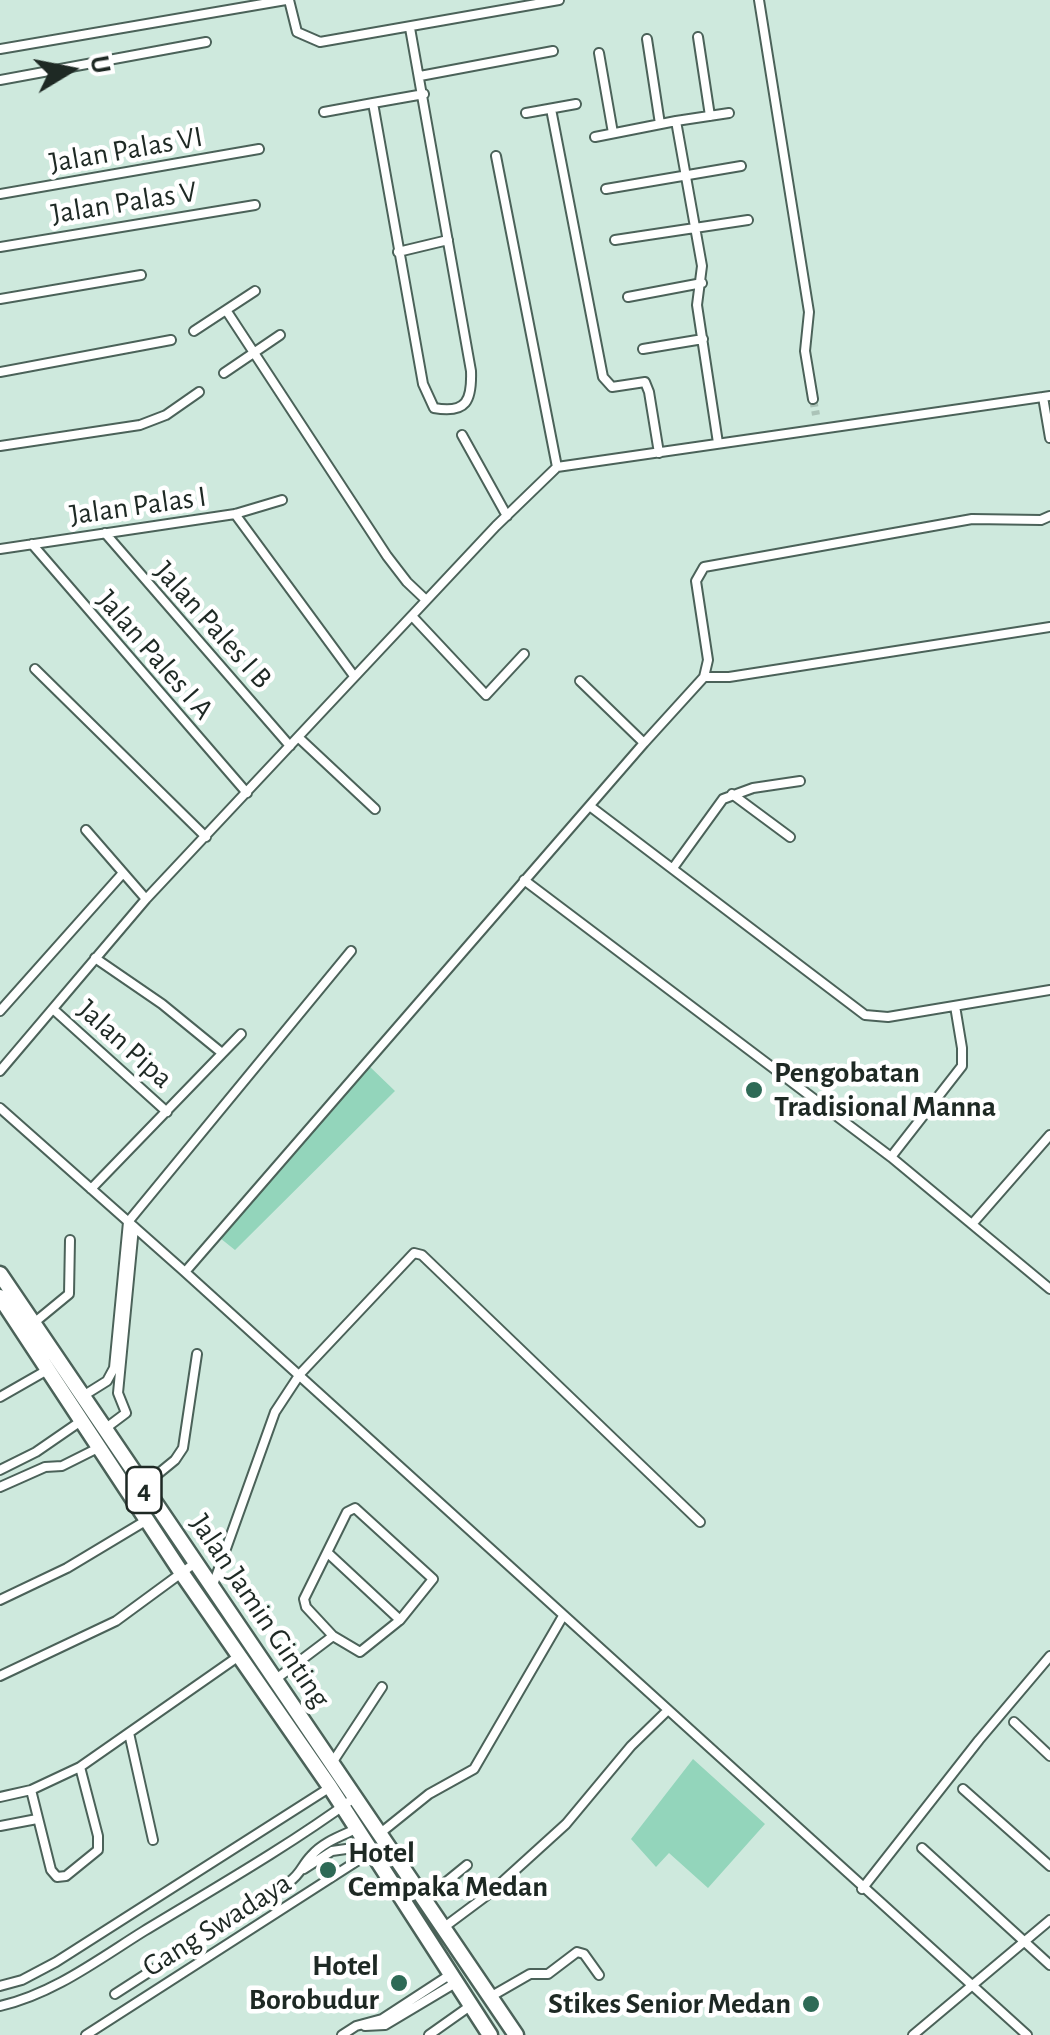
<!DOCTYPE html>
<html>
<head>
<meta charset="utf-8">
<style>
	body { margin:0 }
	#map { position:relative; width:1050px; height:2035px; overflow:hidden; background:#cee9dd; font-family:"Alegreya Sans",sans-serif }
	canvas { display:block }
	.north { position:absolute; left:20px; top:20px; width:100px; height:100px; -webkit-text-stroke:8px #fff; paint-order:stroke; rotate:80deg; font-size:28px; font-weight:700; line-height:40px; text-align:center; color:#1e2924 }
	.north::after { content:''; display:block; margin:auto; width:35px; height:45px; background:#1e2924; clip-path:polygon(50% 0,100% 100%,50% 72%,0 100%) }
</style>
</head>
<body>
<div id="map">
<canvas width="1050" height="2035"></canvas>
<div class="north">U</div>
</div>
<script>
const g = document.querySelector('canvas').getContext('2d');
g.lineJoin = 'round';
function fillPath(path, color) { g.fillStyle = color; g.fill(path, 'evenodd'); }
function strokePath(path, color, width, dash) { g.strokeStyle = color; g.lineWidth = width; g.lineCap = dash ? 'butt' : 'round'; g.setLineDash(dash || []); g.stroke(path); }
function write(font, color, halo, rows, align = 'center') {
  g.font = font + ' "Alegreya Sans",sans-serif'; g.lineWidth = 9; g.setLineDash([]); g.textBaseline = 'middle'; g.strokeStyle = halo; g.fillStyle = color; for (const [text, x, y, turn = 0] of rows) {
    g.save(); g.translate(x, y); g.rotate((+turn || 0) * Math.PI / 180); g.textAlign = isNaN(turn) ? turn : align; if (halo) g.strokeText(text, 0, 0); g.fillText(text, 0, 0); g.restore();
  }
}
const green = new Path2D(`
	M367 1064 395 1091 235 1250 220 1238Z
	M693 1759 765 1824 708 1888 669 1853 656 1867 631 1839Z`);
const streetTunnel = new Path2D(`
	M813 399 816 415`);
const street = new Path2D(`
	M289 0 297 32 320 42 559 0
	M759 0 809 312 805 351 813 399
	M410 28 471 371C472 400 467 414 434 408L423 384 373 103 424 94
	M698 37 710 116
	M647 39 660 124
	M0 49 286 0
	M599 53 613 133
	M420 76 553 51
	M0 80 206 42
	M551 109 603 377 612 387 645 382 649 392 659 453
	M324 112 373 103
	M526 113 576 104
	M595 137 676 121
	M496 156 557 467
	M606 189 741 166
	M0 194 259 149
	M615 240 748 220
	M0 247 255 205
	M398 252 448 240
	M628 297 702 283
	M0 299 141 275
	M226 310 387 556 407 582 426 600
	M194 331 255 291
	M643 349 703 339
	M0 372 171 340
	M224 373 280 335
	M1043 397 1050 438
	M462 435 507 516
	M718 443 697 305 702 266 676 121 729 113
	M0 446 140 425 166 415 199 392
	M235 514 354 676
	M105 533 290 746
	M32 544 247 793
	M0 549 235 514 282 500
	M412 616 486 695 524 654
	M35 669 206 837
	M704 677H729L1050 627
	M580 681 644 743
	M298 737 375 809
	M732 794 790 837
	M591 807 865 1015 888 1017 1050 990
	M86 830 146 899
	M673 868 723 799 753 788 800 781
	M524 880 891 1157 1050 1289
	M95 958 162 1004 222 1053
	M53 1009 167 1112
	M0 1011 123 873
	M0 1071 146 899 496 526 557 467 1050 396
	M0 1108 185 1272
	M891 1157 962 1066V1048L955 1006
	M91 1189 241 1034
	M973 1223 1050 1135
	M35 1322 69 1294 70 1240
	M83 1396 107 1381 114 1368 128 1222 351 951
	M0 1397 49 1369
	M106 1428 126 1413 118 1393 134 1227
	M0 1470 36 1452 81 1421
	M0 1487 45 1467 62 1466 98 1448
	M142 1487 175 1460 183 1448 197 1354
	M329 1554 400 1620
	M213 1585 275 1412 300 1374 414 1253 422 1255 700 1522
	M0 1600 67 1568 147 1520
	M0 1676 116 1621 195 1563
	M276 1679 333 1636 306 1607 304 1599 347 1512 355 1508 433 1579 400 1620 360 1652 333 1636
	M1014 1722 1050 1756
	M129 1733 153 1840
	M332 1763 382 1687
	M80 1767 239 1656
	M963 1789 1050 1866
	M0 1797 31 1790 80 1767 98 1836V1850L66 1876 57 1877 51 1870 31 1790
	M0 1826 37 1819
	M378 1835 429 1794 474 1769 563 1616
	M922 1848 1050 1965
	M304 1869 332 1851 367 1846
	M862 1889 979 1740 1050 1656
	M424 1900 467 1865
	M443 1928 490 1893 566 1824 631 1746 668 1710
	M0 1986 22 1980 56 1962 329 1788
	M115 1994 289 1882C301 1874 302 1865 311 1856 323 1842 341 1836 356 1829
	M490 1997 530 1974H548L577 1952 584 1954 599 1975
	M0 2006C53 1994 99 1959 144 1931 215 1888 287 1847 354 1798
	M365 2026 385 2025 457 1982
	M86 2035 371 1852
	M342 2035 356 2026 382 2019 451 1974
	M429 2035 470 2006
	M913 2035 1050 1920
	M1027 2035 185 1272 644 743 704 677 708 660 696 581 704 567 972 519 1041 520 1050 516`);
const highway = new Path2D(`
	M0 1274 516 2035
	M0 1297 181 1572 330 1787 490 2035`);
const markers = [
	[754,1090,10,"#2e6a56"],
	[328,1870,10,"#2e6a56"],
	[399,1983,10,"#2e6a56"],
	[811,2004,10,"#2e6a56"]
];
const shields = [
	[144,1490,35]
];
const shieldNames = [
	["4",144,1490]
];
const streetNames = [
	["Jalan Palas VI",126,150,-10],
	["Jalan Palas V",124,203,-9],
	["Jalan Palas I",138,506,-8],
	["Jalan Pales I B",213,625,48],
	["Jalan Pales I A",155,655,49],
	["Jalan Pipa",125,1044,42],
	["Jalan Jamin Ginting",260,1611,56],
	["Gang Swadaya",217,1925,-32]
];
const poiNames = [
	["Pengobatan",774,1073],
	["Tradisional Manna",774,1107],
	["Hotel",348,1853],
	["Cempaka Medan",348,1887],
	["Hotel",379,1966,"right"],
	["Borobudur",379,2000,"right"],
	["Stikes Senior Medan",791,2004,"right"]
];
fillPath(green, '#93d5bb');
strokePath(streetTunnel, '#abc3b8', 8, [8, 4]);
strokePath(street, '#4b6259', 12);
strokePath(highway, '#4b6259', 19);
strokePath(street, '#fff', 8);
strokePath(highway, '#fff', 14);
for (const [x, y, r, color] of markers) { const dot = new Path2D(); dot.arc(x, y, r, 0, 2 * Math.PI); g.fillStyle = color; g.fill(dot); strokePath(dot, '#fff', 4); }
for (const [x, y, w] of shields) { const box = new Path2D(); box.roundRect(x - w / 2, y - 23, w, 46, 8); g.fillStyle = '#fff'; g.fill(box); strokePath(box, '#1e2924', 2.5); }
write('bold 28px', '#1e2924', null, shieldNames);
write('30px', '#1e2924', '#fff', streetNames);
write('bold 30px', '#1e2924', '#fff', poiNames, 'left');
</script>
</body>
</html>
